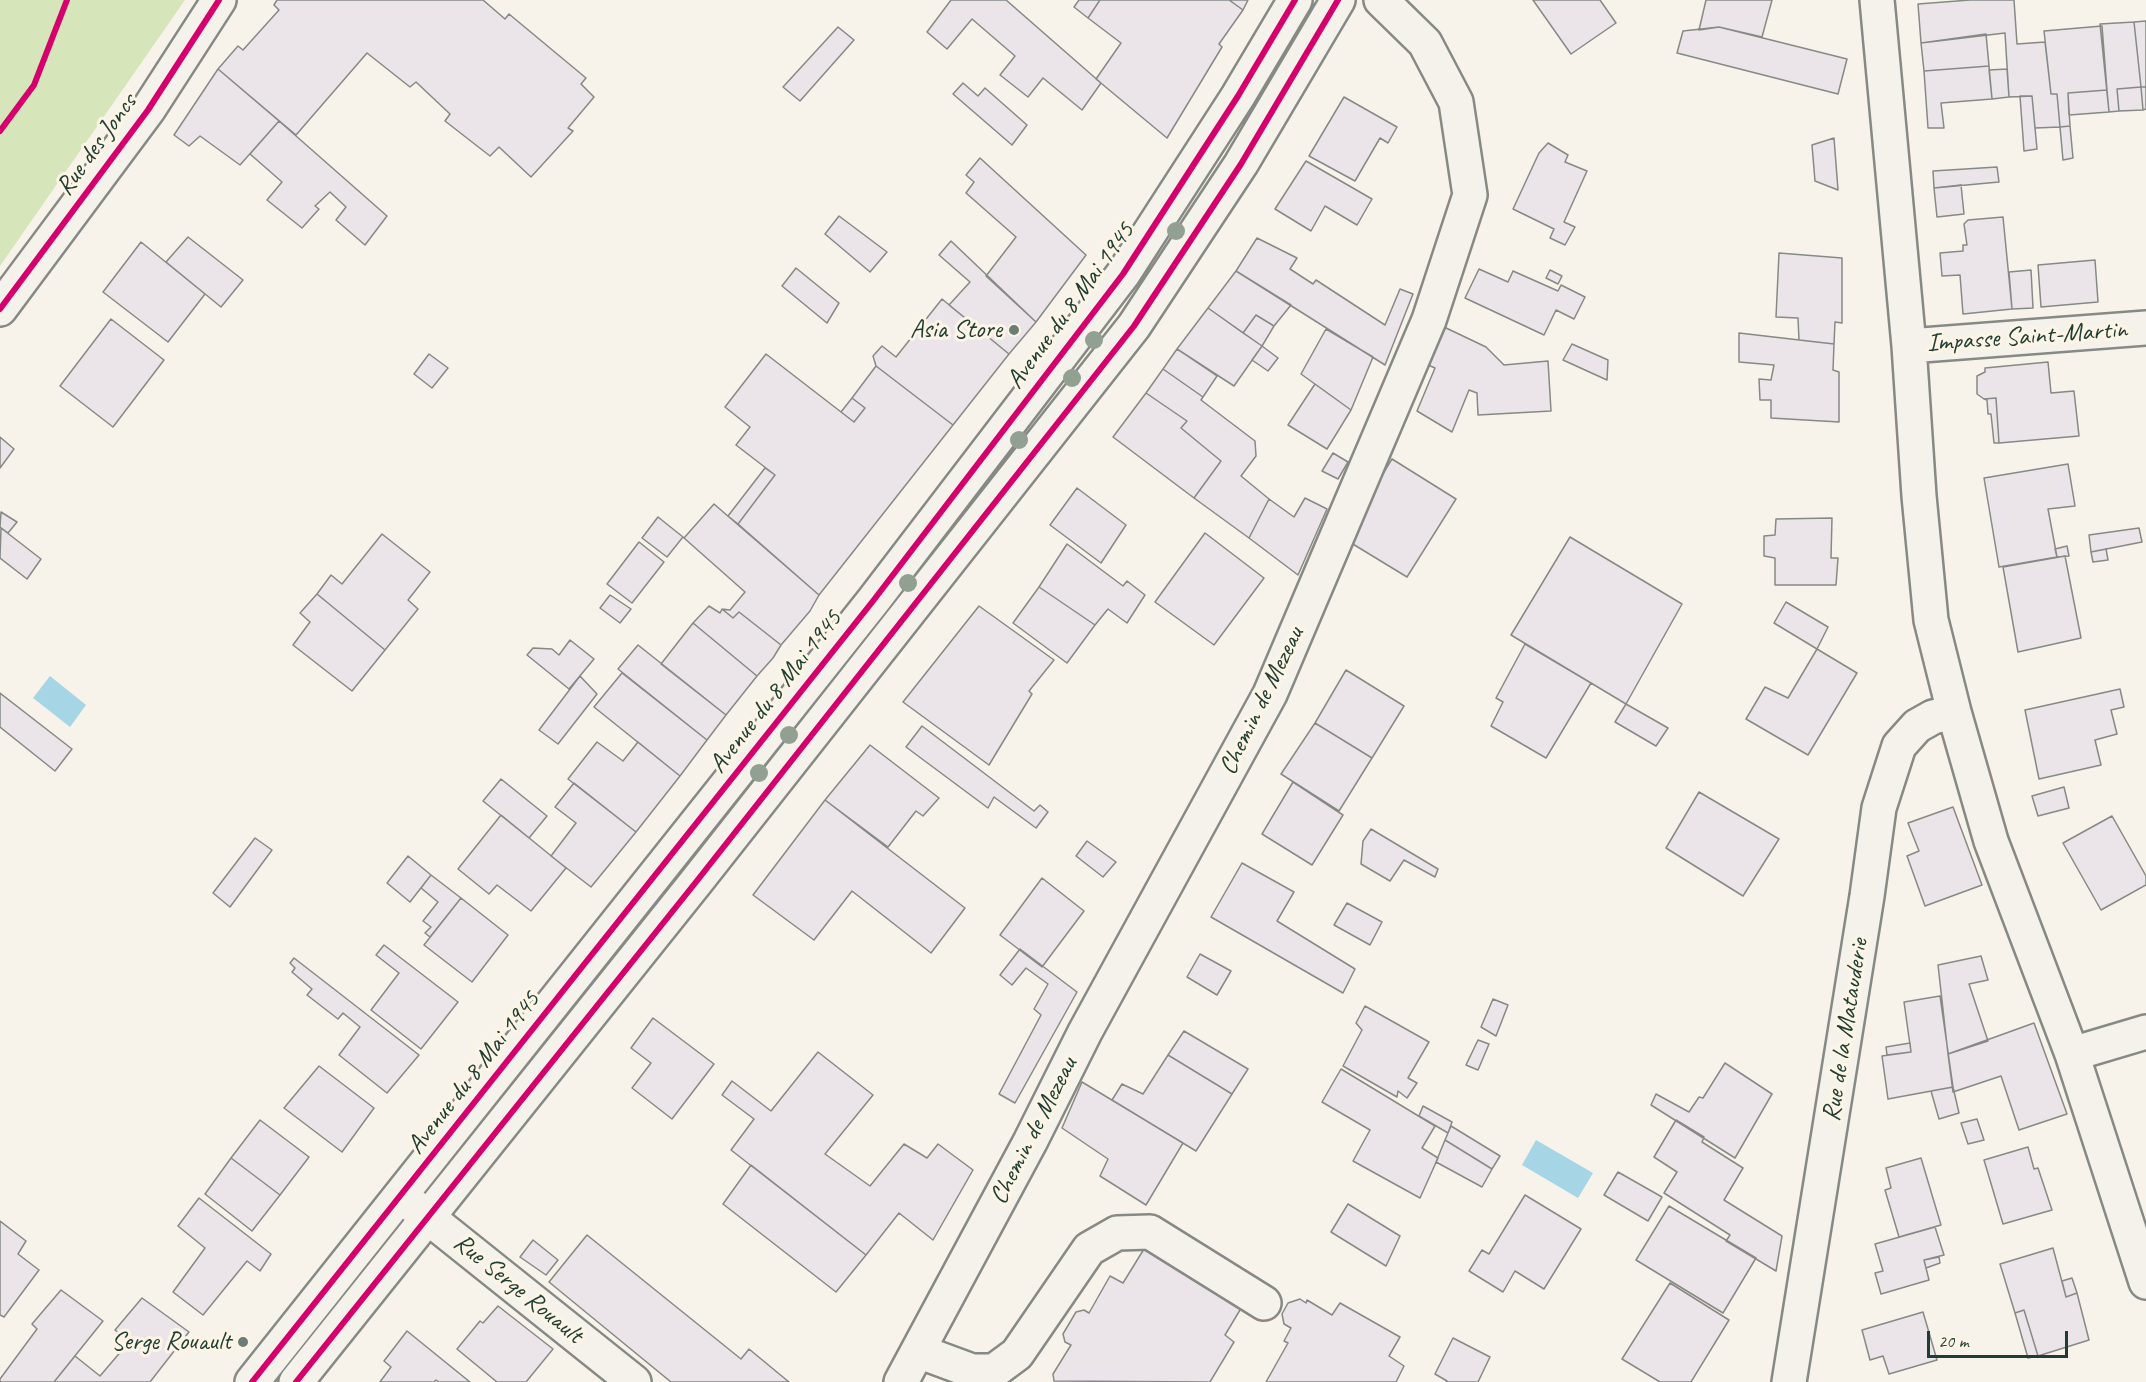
<!DOCTYPE html>
<html>
<head>
<meta charset="utf-8">
<style>
	body { margin:0 }
	#map { position:relative; width:2146px; height:1382px; overflow:hidden; background:#f7f3ea; font-family:Caveat,sans-serif }
	canvas { display:block }
	.scale { position:absolute; left:1927px; top:1331px; width:141px; height:27px; box-sizing:border-box; border:3px solid #1f3d34; border-top:0; padding-left:8px; font-size:18px; line-height:21px; white-space:nowrap; color:#1f3d34; -webkit-text-stroke:4px #fcf5e5; paint-order:stroke }
</style>
</head>
<body>
<div id="map">
<canvas width="2146" height="1382"></canvas>
<div class="scale">20 m</div>
</div>
<script>
const g = document.querySelector('canvas').getContext('2d');
g.lineJoin = 'round';
function fillPath(path, color) { g.fillStyle = color; g.fill(path, 'evenodd'); }
function strokePath(path, color, width, dash) { g.strokeStyle = color; g.lineWidth = width; g.lineCap = dash ? 'butt' : 'round'; g.setLineDash(dash || []); g.stroke(path); }
function write(font, color, halo, rows, align = 'center') {
  g.font = font + ' Caveat,sans-serif'; g.lineWidth = 6; g.setLineDash([]); g.textBaseline = 'middle'; g.strokeStyle = halo; g.fillStyle = color; for (const [text, x, y, turn = 0] of rows) {
    g.save(); g.translate(x, y); g.rotate((+turn || 0) * Math.PI / 180); g.textAlign = isNaN(turn) ? turn : align; if (halo) g.strokeText(text, 0, 0); g.fillText(text, 0, 0); g.restore();
  }
}
const green = new Path2D(`
	M0 0H185L0 266Z`);
const water = new Path2D(`
	M50 676 86 705 70 727 33 698Z
	M1536 1140 1593 1173 1578 1198 1522 1165Z`);
const building = new Path2D(`
	M277 0H483L505 19 509 14 586 78 581 84 594 97 568 128 573 131 531 177 499 147 490 156 445 121 450 114 416 82 410 87 367 53 296 135 218 69 238 46 243 50 279 10 274 5Z
	M951 0H1006L1101 83 1082 110 1043 78 1028 97 1000 75 1015 56 972 19 947 49 927 32Z
	M1079 0H1100L1088 18 1074 7Z
	M1100 0H1229L1243 10 1219 44 1222 47 1167 138 1096 79 1121 43 1088 18Z
	M1229 0H1248L1243 10Z
	M1533 0H1600L1616 23 1571 54Z
	M1706 0H1772L1762 37 1719 27 1699 30Z
	M1970 0H2014L2017 44 2045 42 2051 94H2057L2060 127 2035 128 2032 96 2009 97 2005 33 1921 43 1918 4Z
	M2146 21V87H2141L2134 22Z
	M2134 22 2141 87 2117 89 2119 111 2109 112 2100 24Z
	M2102 26 2107 90 2068 93 2070 126 2060 127 2057 94H2051L2044 31Z
	M838 27 854 40 800 101 783 87Z
	M1719 27 1847 59 1838 94 1677 53 1683 31Z
	M1986 34 1989 66 1924 71 1921 43Z
	M1989 66 1992 99 1941 103 1944 128H1928L1924 71Z
	M218 69 279 121 240 165 200 136 189 146 174 135Z
	M2007 69 2009 97 1992 99 1989 70Z
	M963 83 978 96 985 88 1027 125 1012 145 953 94Z
	M2141 87 2143 110 2119 111 2117 89Z
	M2141 87H2146V109L2143 110Z
	M2107 90 2109 112 2069 115 2068 93Z
	M2020 96H2032L2037 149 2024 151Z
	M1344 97 1397 127 1388 143 1380 138 1355 181 1309 156Z
	M279 121 387 216 365 245 336 220 346 207 330 192 315 206 319 209 302 228 267 200 282 182 250 154Z
	M2070 126 2073 158 2063 160 2060 127Z
	M1834 138 1838 190 1815 181 1812 145Z
	M1548 143 1568 155 1565 162 1587 171 1564 222 1575 227 1565 245 1550 238 1554 229 1513 209 1539 153Z
	M980 158 1086 255 1036 322 986 276 1016 237 966 193 974 182 966 175Z
	M1306 161 1372 199 1357 225 1325 206 1311 231 1275 209Z
	M1997 167 1999 182 1934 188 1933 171Z
	M1961 185 1964 214 1937 217 1934 188Z
	M839 216 887 252 870 272 825 234Z
	M2003 217 2012 309 1963 314 1960 275 1942 276 1940 253 1963 251V245H1967L1964 224 1968 220Z
	M188 237 243 280 221 307 166 262Z
	M1257 238 1297 258 1290 269 1313 284 1316 280 1385 325 1400 289 1413 294 1385 365 1236 271Z
	M951 241 1036 322 1009 354 949 305 970 282 939 255Z
	M141 242 205 294 168 342 103 292Z
	M1779 253 1842 258V323L1835 322 1834 344 1799 340 1798 318 1776 317Z
	M2095 260 2098 302 2041 307 2038 265Z
	M796 268 839 303 827 323 782 286Z
	M1479 269 1508 282 1513 271 1558 291 1561 285 1585 297 1574 319 1556 310 1544 335 1465 298Z
	M1550 270 1562 276 1558 284 1546 278Z
	M2031 270 2033 308 2012 309 2009 272Z
	M1236 271 1291 305 1274 326 1256 315 1243 333 1208 308Z
	M942 299 1009 354 953 425 876 366 873 356 882 346 896 357Z
	M1208 308 1262 346 1234 386 1177 349Z
	M1256 315 1274 326 1262 346 1243 333Z
	M111 319 164 360 113 427 60 386Z
	M1444 327 1486 347 1504 365 1548 361 1551 411 1478 415 1477 393 1469 390 1452 432 1417 411 1435 368 1428 365Z
	M1326 329 1373 357 1351 410 1301 374Z
	M1739 333 1834 344 1833 370 1839 372V422L1771 418V400H1760L1759 379 1771 380 1774 365 1739 362Z
	M1572 344 1608 360 1607 380 1563 360Z
	M1262 346 1278 358 1268 371 1252 360Z
	M1177 349 1217 376 1203 397 1163 369Z
	M429 354 448 368 432 388 414 374Z
	M766 354 854 422 865 408 852 398 876 366 953 425 819 595 738 524 775 475 736 445 750 427 725 407Z
	M2048 362 2051 393 2074 391 2079 436 1999 443 1996 398 1984 399 1977 394V376L1985 372V368Z
	M1163 369 1203 397 1201 400 1255 441 1256 456 1241 476 1269 499 1249 538 1194 498 1221 461 1181 428 1187 421 1146 393Z
	M1315 384 1351 410 1327 449 1288 425Z
	M1146 393 1187 421 1181 428 1221 461 1194 498 1113 437Z
	M852 398 865 408 854 422 841 412Z
	M1996 398 1999 443H1994L1991 414H1988L1987 400 1984 399Z
	M0 437 14 449 0 468Z
	M1333 453 1348 462 1338 479 1322 471Z
	M1392 459 1456 499 1407 577 1343 538Z
	M2068 464 2075 506 2048 509 2057 557 1999 567 1984 478Z
	M765 468 775 475 738 524 728 516Z
	M1077 488 1126 525 1101 563 1050 525Z
	M1305 498 1327 509 1298 575 1249 538 1269 499 1294 517Z
	M714 504 819 595 810 611 781 645 739 612 733 618 722 609 730 610 745 592 684 538Z
	M1 512 17 522 8 533 0 527Z
	M658 517 683 537 667 557 642 538Z
	M1832 518 1831 558H1838L1836 585H1775V558L1764 556V536L1775 535 1776 519Z
	M1 528 41 559 27 579 0 558Z
	M2139 528 2142 542 2091 552 2089 535Z
	M1205 533 1264 578 1214 645 1155 602Z
	M382 534 430 572 408 600 418 609 385 650 317 594 331 575 342 584Z
	M1570 537 1682 604 1626 704 1511 635Z
	M639 542 664 562 632 603 607 584Z
	M1067 544 1123 586 1127 581 1145 595 1127 623 1108 609 1095 625 1039 587Z
	M2067 546 2069 556 2057 557 2055 549Z
	M2106 549 2108 560 2093 562 2091 552Z
	M2065 556 2081 638 2018 652 2003 567Z
	M1039 587 1095 625 1067 663 1013 623Z
	M317 594 385 650 352 691 293 645 310 622 300 613Z
	M610 595 631 609 620 623 600 608Z
	M1786 602 1828 627 1817 649 1774 623Z
	M709 606 720 613 722 609 733 618 739 612 781 645 773 658 757 676 693 623Z
	M979 606 1054 660 1029 691 1032 694 989 765 903 702Z
	M693 623 757 676 726 715 661 664Z
	M570 640 594 659 569 689 527 655 533 648 552 649 559 655Z
	M1525 644 1591 683 1546 758 1491 726 1503 702 1496 698Z
	M638 645 726 715 707 740 618 669Z
	M1817 649 1857 673 1808 755 1746 719 1765 687 1788 698Z
	M1346 670 1404 706 1372 758 1315 723Z
	M622 673 707 740 680 776 594 707Z
	M580 676 597 694 558 744 539 730Z
	M2120 689 2124 707 2111 710 2117 734 2095 740 2101 765 2039 779 2025 710Z
	M0 693 72 749 55 771 0 727Z
	M1626 704 1668 728 1656 746 1615 722Z
	M1315 723 1372 758 1339 811 1281 774Z
	M922 726 1034 811 1040 805 1048 812 1036 828 994 797 988 808 906 747Z
	M597 742 623 761 638 742 680 776 636 832 568 779Z
	M870 745 939 798 923 816 916 811 888 847 825 800Z
	M501 779 547 816 529 838 483 801Z
	M1293 782 1343 815 1312 865 1262 834Z
	M574 783 636 832 591 887 551 856 576 823 555 807Z
	M2064 787 2069 808 2038 816 2032 796Z
	M1699 792 1779 839 1743 896 1666 848Z
	M825 800 965 908 931 953 852 891 814 940 753 895Z
	M1953 807 1982 885 1925 906 1907 856 1919 851 1908 823Z
	M501 815 566 868 531 911 497 885 489 894 458 869Z
	M2112 816 2146 876V885L2101 910 2063 843Z
	M1371 829 1438 869 1435 877 1404 860 1390 881 1361 864 1363 841Z
	M255 838 272 850 230 907 213 893Z
	M1087 841 1116 862 1103 877 1076 856Z
	M408 856 431 875 410 902 387 883Z
	M1242 863 1294 892 1277 921 1355 969 1343 993 1211 917Z
	M431 875 461 898 430 937 425 933 431 927 423 921 438 902 421 888Z
	M1042 878 1084 911 1042 967 1000 935Z
	M461 898 508 935 472 982 424 945Z
	M1347 903 1382 922 1370 945 1334 925Z
	M384 945 458 1002 421 1049 371 1010 399 973 376 955Z
	M1020 949 1077 992 1015 1103 999 1094 1041 1015 1034 1009 1048 984 1026 968 1012 985 1000 975Z
	M1200 954 1231 971 1217 995 1187 977Z
	M1981 956 1988 980 1969 984 1988 1041 1948 1054 1938 965Z
	M294 958 419 1055 387 1093 339 1055 360 1027 343 1013 338 1019 307 995 312 989 292 972 295 968 290 963Z
	M1940 996 1953 1087 1888 1099 1882 1056 1911 1052 1904 1002Z
	M1493 999 1508 1005 1496 1036 1481 1027Z
	M1365 1006 1429 1042 1408 1078 1417 1083 1407 1098 1398 1091 1397 1097 1343 1066 1362 1030 1356 1023Z
	M653 1018 714 1064 672 1119 632 1088 651 1063 631 1048Z
	M2034 1023 2067 1114 2019 1130 2001 1076 1953 1092 1948 1054Z
	M1184 1031 1248 1069 1232 1094 1168 1055Z
	M1478 1040 1489 1044 1478 1070 1466 1065Z
	M1910 1043 1911 1052 1887 1055 1886 1047Z
	M818 1052 873 1095 825 1154 870 1186 904 1144 927 1158 938 1144 973 1170 933 1240 899 1213 866 1255 731 1150 754 1119 722 1095 732 1081 771 1111Z
	M1168 1055 1232 1094 1196 1151 1112 1100 1122 1084 1143 1094Z
	M1725 1063 1772 1094 1735 1158 1651 1105 1656 1094 1689 1112 1699 1097 1703 1098Z
	M319 1066 374 1108 342 1152 284 1108Z
	M1341 1069 1435 1126 1422 1148 1438 1158 1420 1198 1353 1161 1370 1130 1322 1102Z
	M1082 1082 1183 1143 1146 1205 1100 1176 1108 1159 1062 1128Z
	M1953 1087 1959 1113 1939 1119 1931 1091Z
	M1423 1106 1452 1122 1448 1133 1419 1116Z
	M1977 1119 1984 1140 1968 1144 1961 1123Z
	M260 1120 309 1157 280 1195 231 1158Z
	M1676 1120 1704 1137 1702 1142 1743 1168 1724 1200 1782 1236 1776 1271 1726 1241 1730 1235 1664 1193 1677 1172 1654 1157Z
	M1451 1126 1500 1156 1492 1169 1445 1140Z
	M1445 1140 1492 1169 1482 1187 1436 1162Z
	M2028 1147 2034 1169 2038 1168 2052 1210 2003 1224 1984 1160Z
	M231 1158 280 1195 252 1231 205 1194Z
	M1921 1158 1941 1225 1899 1237 1885 1190 1891 1188 1886 1168Z
	M751 1165 866 1255 836 1292 723 1204Z
	M1618 1172 1662 1197 1648 1221 1604 1195Z
	M1525 1195 1581 1229 1544 1289 1515 1271 1503 1292 1469 1271 1482 1250 1489 1254Z
	M199 1198 271 1254 260 1271 247 1261 203 1315 173 1292 205 1248 178 1226Z
	M1348 1204 1400 1236 1386 1266 1331 1232Z
	M1669 1206 1756 1258 1723 1313 1636 1260Z
	M0 1221 26 1241 18 1254 39 1270 4 1317 0 1315Z
	M1935 1227 1944 1255 1924 1260 1929 1280 1881 1294 1875 1273 1883 1271 1875 1244Z
	M587 1235 741 1359 749 1349 789 1382H671L549 1282Z
	M533 1240 558 1260 546 1275 520 1257Z
	M2053 1248 2066 1297 2077 1293 2089 1340 2038 1356 2024 1310 2015 1313 2000 1264Z
	M1144 1249 1243 1305 1225 1335 1234 1342 1210 1382 1054 1381 1053 1374 1071 1345 1065 1342 1063 1334 1076 1312 1084 1310 1089 1313 1110 1276 1123 1283Z
	M1939 1257 1940 1263 1926 1268 1924 1260Z
	M2072 1278 2077 1293 2066 1297 2062 1281Z
	M1670 1283 1729 1320 1691 1382H1660L1622 1359Z
	M61 1290 103 1321 54 1382H0V1379L37 1329 32 1324Z
	M142 1298 189 1332 150 1382H54L75 1356 100 1376 129 1342 115 1330Z
	M1300 1299 1306 1303 1307 1300 1332 1315 1340 1303 1400 1337 1389 1356 1404 1366 1396 1382H1266L1288 1343 1284 1341 1291 1328 1284 1324 1282 1314 1288 1303Z
	M498 1306 553 1349 526 1382H497L457 1349 480 1321 483 1323Z
	M2024 1310 2038 1356 2028 1358 2015 1313Z
	M1923 1312 1937 1360 1889 1374 1883 1356 1870 1360 1862 1330Z
	M407 1331 470 1382H439L436 1380 434 1382H380L391 1367 384 1361Z
	M1453 1338 1490 1357 1478 1382H1446L1447 1381 1435 1374Z`);
const path = new Path2D(`
	M0 131 34 85 67 0`);
const minor = new Path2D(`
	M1877 0 1909 346 1919 496 1931 620 1954 712 1991 841 2072 1054 2146 1282
	M0 309 148 110 219 0
	M1909 346 2146 328
	M2072 1054 2146 1032
	M405 1199 634 1382
	M918 1351 972 1371H994L1017 1354 1089 1249 1117 1233 1150 1232 1264 1303
	M901 1382 1030 1142 1085 1032 1270 694 1429 320 1470 195 1456 102 1425 43 1381 0
	M1789 1382 1867 896 1879 808 1899 746 1917 726 1933 717 1954 712`);
const major = new Path2D(`
	M252 1382 873 601 1123 274 1238 96 1295 0
	M296 1382 696 882 1134 326 1241 164 1338 0`);
const cycleway = new Path2D(`
	M0 131 34 85 67 0
	M0 309 148 110 219 0
	M252 1382 873 601 1123 274 1238 96 1295 0
	M296 1382 696 882 1134 326 1241 164 1338 0`);
const trees = [
	[1176,231],
	[1094,340],
	[1072,378],
	[1019,440],
	[908,583],
	[789,735],
	[759,773]
];
const markers = [
	[1014,330,6,"#6b7d74"],
	[243,1342,6,"#6b7d74"]
];
const streetNames = [
	["Rue des Joncs",97,145,-54],
	["Avenue du 8 Mai 1945",1071,306,-54],
	["Impasse Saint-Martin",2027,337,-4],
	["Avenue du 8 Mai 1945",776,692,-52],
	["Chemin de Mezeau",1262,701,-64],
	["Rue de la Matauderie",1846,1030,-81],
	["Avenue du 8 Mai 1945",474,1073,-52],
	["Chemin de Mezeau",1034,1131,-63],
	["Rue Serge Rouault",518,1289,39]
];
const poiNames = [
	["Asia Store",1002,330],
	["Serge Rouault",231,1342]
];
fillPath(green, '#d6e5ba');
fillPath(water, '#a6d5e6');
fillPath(building, '#ebe5ea');
strokePath(building, '#868984', 1.5);
strokePath(minor, '#868984', 38);
strokePath(major, '#868984', 38);
strokePath(path, '#b0b2ad', 4, [1.5, 4.5]);
strokePath(minor, '#f5f2ec', 33);
strokePath(major, '#f5f2ec', 33);
strokePath(cycleway, '#d6006c', 6);
g.fillStyle = '#91a090';
for (const [x, y] of trees) { g.beginPath(); g.arc(x, y, 9, 0, 2 * Math.PI); g.fill(); }
for (const [x, y, r, color] of markers) { const dot = new Path2D(); dot.arc(x, y, r, 0, 2 * Math.PI); g.fillStyle = color; g.fill(dot); strokePath(dot, '#fcf5e5', 2); }
write('26px', '#1f3d34', '#fcf5e5', streetNames);
write('26px', '#1f3d34', '#fcf5e5', poiNames, 'right');
</script>
</body>
</html>
